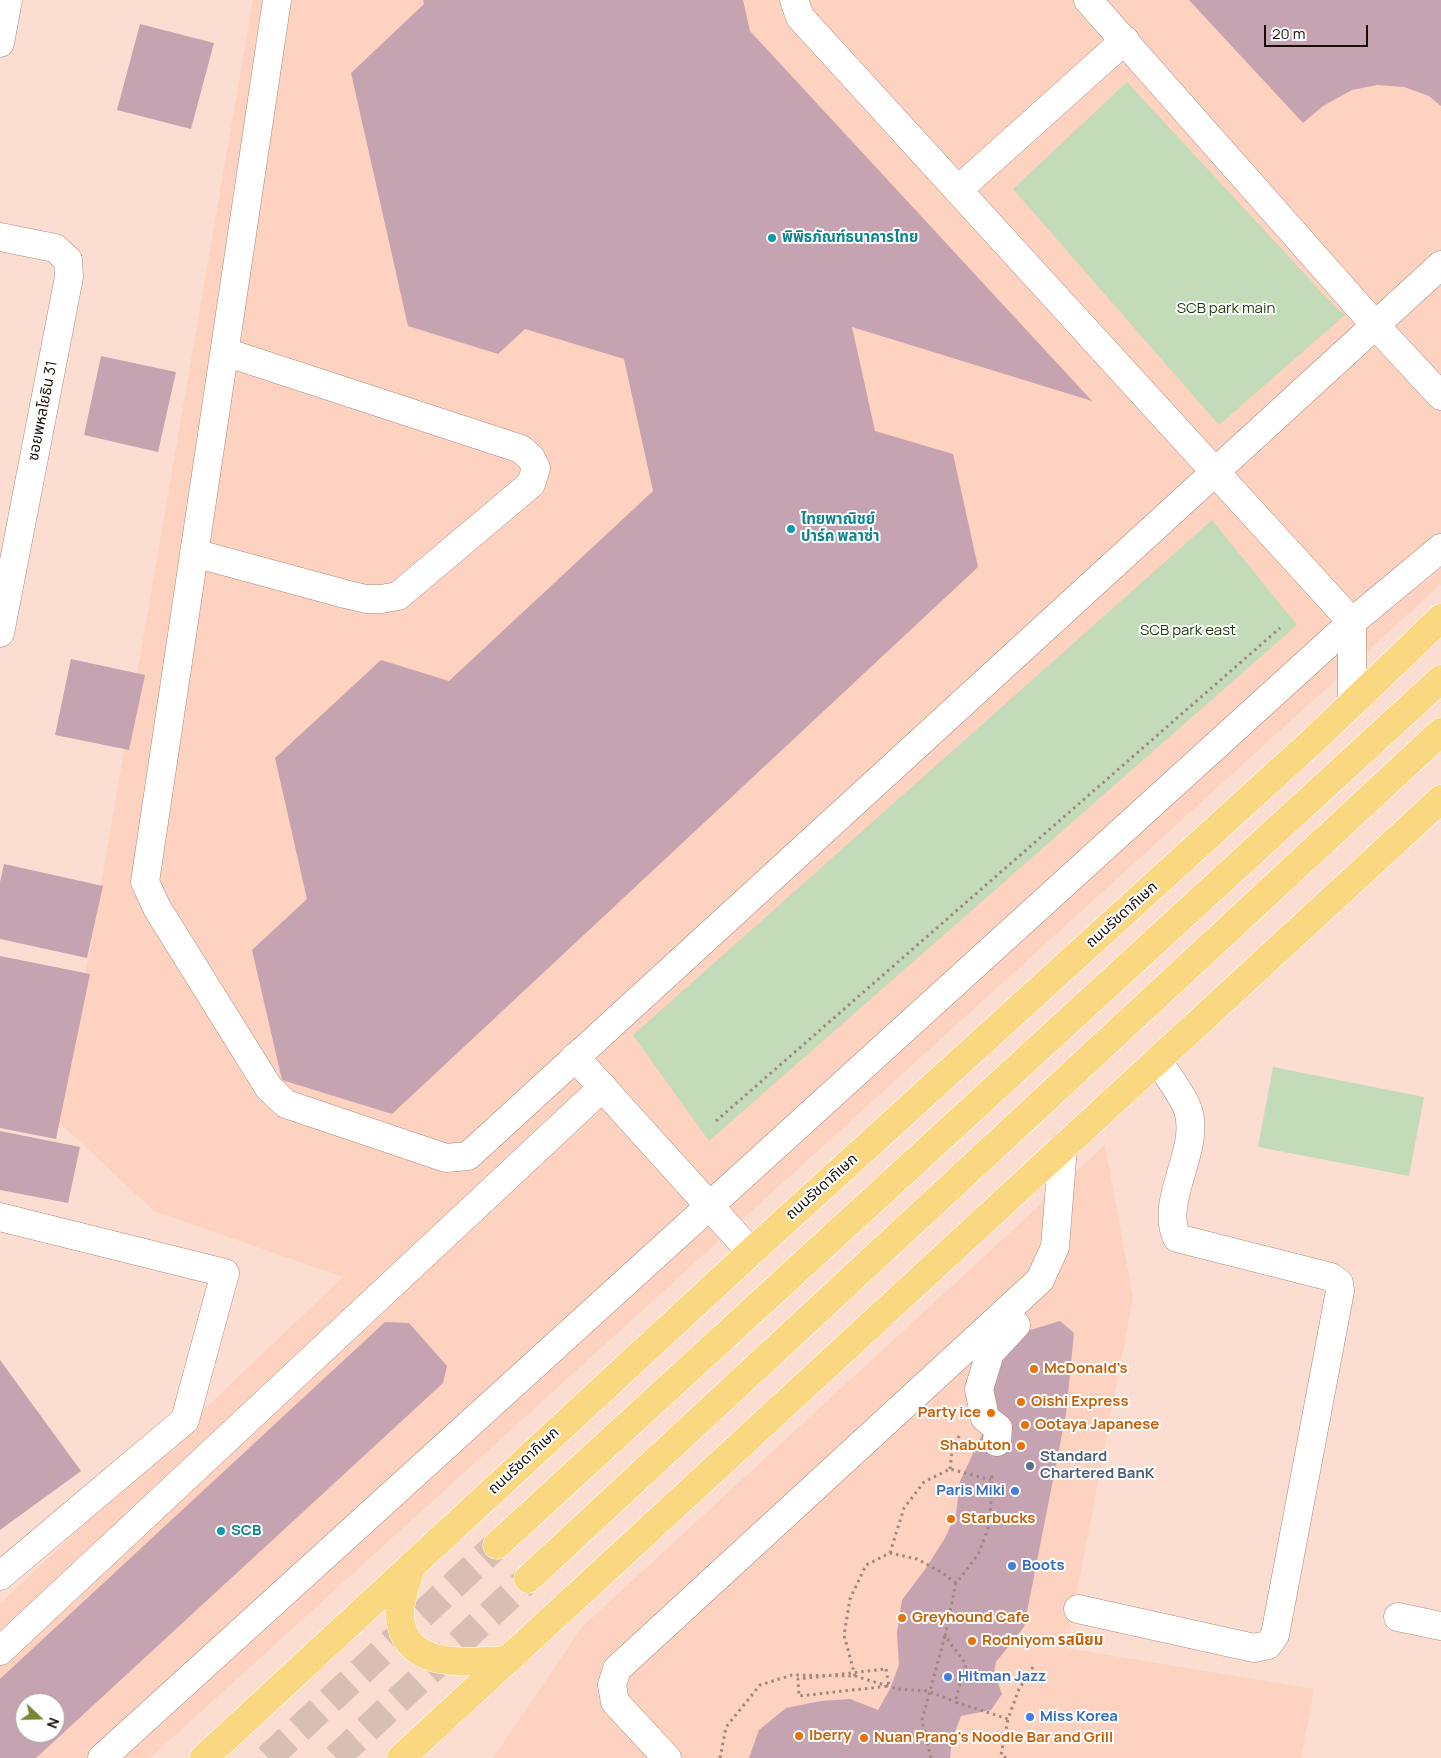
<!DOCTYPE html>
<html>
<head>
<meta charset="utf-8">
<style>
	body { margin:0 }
	#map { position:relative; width:1441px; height:1758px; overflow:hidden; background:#fbddd1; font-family:Manrope,sans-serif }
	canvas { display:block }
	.north { position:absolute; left:15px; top:1693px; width:50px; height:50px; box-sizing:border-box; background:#fff; border:1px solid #a39e9c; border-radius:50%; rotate:111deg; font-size:14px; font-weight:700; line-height:20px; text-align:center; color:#180c07 }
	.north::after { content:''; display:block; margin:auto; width:18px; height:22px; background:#798735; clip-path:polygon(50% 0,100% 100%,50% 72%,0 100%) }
	.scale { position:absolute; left:1264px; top:25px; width:104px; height:22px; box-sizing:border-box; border:2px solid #180c07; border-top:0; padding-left:6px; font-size:15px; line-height:18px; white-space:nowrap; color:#180c07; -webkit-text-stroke:4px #fff; paint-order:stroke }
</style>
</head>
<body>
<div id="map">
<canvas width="1441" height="1758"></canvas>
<div class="north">N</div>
<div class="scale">20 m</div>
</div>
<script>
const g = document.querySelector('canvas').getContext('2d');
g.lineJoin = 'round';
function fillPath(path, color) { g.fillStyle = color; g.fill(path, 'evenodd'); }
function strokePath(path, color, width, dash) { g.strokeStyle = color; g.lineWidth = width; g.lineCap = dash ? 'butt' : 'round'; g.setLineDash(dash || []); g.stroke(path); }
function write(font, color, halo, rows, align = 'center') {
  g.font = font + ' Manrope,"Noto Sans Thai",sans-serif'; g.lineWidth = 4; g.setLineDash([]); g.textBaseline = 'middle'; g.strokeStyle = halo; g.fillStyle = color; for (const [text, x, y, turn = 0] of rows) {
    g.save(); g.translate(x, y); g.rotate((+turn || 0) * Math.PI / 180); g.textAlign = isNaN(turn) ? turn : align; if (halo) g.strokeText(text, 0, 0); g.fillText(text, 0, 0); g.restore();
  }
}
const built = new Path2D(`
	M253 0H1441V584L150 1758H0V1604L343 1277 154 1211 60 1123ZM25 1703H55V1733H25Z
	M1105 1145 1133 1298 1066 1648 1314 1689 1301 1758H493L582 1627Z`);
const green = new Path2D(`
	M1127 82 1339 311 1346 314 1219 425 1013 189Z
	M1212 520 1297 625 709 1141 633 1035Z
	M1273 1067 1424 1097 1409 1176 1258 1147Z`);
const building = new Path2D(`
	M423 0H743L750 31 1092 401 852 327 875 431 953 454 978 567 392 1114 282 1080 252 950 307 899 275 758 381 660 449 681 653 491 624 359 525 329 498 354 408 326 351 73 424 4Z
	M1189 0H1441V106L1429 96 1404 87 1377 85 1352 90 1323 106 1303 123Z
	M140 24 214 43 191 129 117 110Z
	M101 356 176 372 158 452 84 435Z
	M71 659 145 675 129 750 55 735Z
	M4 864 103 886 87 958 0 939V882Z
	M0 956 90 974 56 1139 0 1128Z
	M0 1131 80 1147 68 1203 0 1190Z
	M1060 1321 1074 1333 1066 1414 1024 1627 996 1662 994 1673 1002 1694 991 1710 961 1716 952 1740 950 1758H749L759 1730 786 1708 821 1701 850 1699 878 1710 890 1689 899 1665 897 1633 902 1600 926 1568 945 1538 956 1514 960 1481 990 1418 994 1375 1003 1356 1027 1331Z
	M385 1322 409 1323 447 1366 443 1383 36 1758H0V1679ZM25 1703H55V1733H25Z
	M0 1360 81 1471 0 1530Z`);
const majorTunnel = new Path2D(`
	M268 1758 497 1545
	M336 1758 528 1579`);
const path = new Path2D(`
	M716 1121 1280 628
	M950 1469 952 1451 959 1436
	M890 1553 904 1508 924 1482 950 1469 991 1480
	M945 1636 956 1583 978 1555 990 1523 992 1473
	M886 1669 889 1686 799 1696 798 1679Z
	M855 1676 844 1635 850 1599 866 1565 890 1553 917 1559 941 1572 956 1583
	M720 1758 726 1727 760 1685 792 1675 855 1676 898 1689 928 1691 955 1702
	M931 1758 922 1720 945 1636 966 1664 955 1702 1008 1719 1019 1689 1033 1667
	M1006 1758 1001 1755 1008 1719`);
const minor = new Path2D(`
	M277 0 145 882 157 908 269 1088 286 1104 446 1158 468 1156 1441 265
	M794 0 800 17 1352 622V702
	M1088 0 1375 325 1441 396
	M0 43 8 0
	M959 189 1125 40
	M0 237 55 248 68 260 69 277 0 633
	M194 553 345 594 366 599H381L398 596 531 484 536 468 531 458 521 449 225 352
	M575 1057 751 1252
	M0 1217 225 1273 185 1420 0 1576
	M997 1442 998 1428 985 1418 979 1389 990 1353 1016 1325
	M1078 1609 1254 1648 1268 1645 1275 1635 1340 1291 1339 1283 1331 1277 1177 1238C1159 1200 1201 1150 1188 1110 1182 1093 1167 1076 1158 1060
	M1398 1617 1441 1626
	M0 1651 603 1087
	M102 1758 1352 622 1441 548
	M667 1758 615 1702 612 1685 617 1669 1040 1280 1055 1247 1063 1147`);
const major = new Path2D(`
	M497 1545 1441 679
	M412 1565C407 1581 399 1600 400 1617 405 1672 470 1661 508 1660
	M528 1579 1441 732
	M204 1758 751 1252 1316 738 1441 618
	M401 1758 1441 799`);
const markers = [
	[772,238,5,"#0f9aa8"],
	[791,529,5,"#0f9aa8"],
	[1034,1369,5,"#e8710a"],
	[1021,1402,5,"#e8710a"],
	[991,1413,5,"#e8710a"],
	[1025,1425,5,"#e8710a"],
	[1021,1446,5,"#e8710a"],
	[1030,1466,5,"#5c6f8a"],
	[1015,1491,5,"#3f7fe0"],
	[951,1519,5,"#e8710a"],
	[221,1531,5,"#0f9aa8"],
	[1012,1566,5,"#3f7fe0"],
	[902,1618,5,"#e8710a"],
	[972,1641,5,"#e8710a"],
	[948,1677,5,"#3f7fe0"],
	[1030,1717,5,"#3f7fe0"],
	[799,1736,5,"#e8710a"],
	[864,1738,5,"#e8710a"]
];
const cultureNames = [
	["พิพิธภัณฑ์ธนาคารไทย",782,238],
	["ไทยพาณิชย์",801,520],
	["ปาร์ค พลาซ่า",801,537],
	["SCB",231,1531]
];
const parkNames = [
	["SCB park main",1226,309],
	["SCB park east",1188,631]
];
const streetNames = [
	["ซอยพหลโยธิน 31",43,411,-79],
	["ถนนรัชดาภิเษก",1122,915,-42],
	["ถนนรัชดาภิเษก",822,1187,-42],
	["ถนนรัชดาภิเษก",524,1461,-43]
];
const foodNames = [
	["McDonald's",1044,1369],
	["Oishi Express",1031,1402],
	["Party ice",981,1413,"right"],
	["Ootaya Japanese",1035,1425],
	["Shabuton",1011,1446,"right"],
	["Starbucks",961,1519],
	["Greyhound Cafe",912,1618],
	["Rodniyom รสนิยม",982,1641],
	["Iberry",809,1736],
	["Nuan Prang's Noodle Bar and Grill",874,1738]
];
const serviceNames = [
	["Standard",1040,1457],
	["Chartered BanK",1040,1474]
];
const shopNames = [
	["Paris Miki",1005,1491,"right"],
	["Boots",1022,1566],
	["Hitman Jazz",958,1677],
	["Miss Korea",1040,1717]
];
fillPath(built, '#fed2c0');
fillPath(green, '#c4dbba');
fillPath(building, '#c6a3b1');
strokePath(majorTunnel, '#d9beb3', 28, [28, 14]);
strokePath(minor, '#ab8a7c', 29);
strokePath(major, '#fff', 29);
strokePath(path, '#9f887f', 3, [2.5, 4]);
strokePath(minor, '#fff', 28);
strokePath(major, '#fad881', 28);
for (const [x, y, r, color] of markers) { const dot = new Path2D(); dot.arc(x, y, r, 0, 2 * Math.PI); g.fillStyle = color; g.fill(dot); strokePath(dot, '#fff', 2); }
write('bold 15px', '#0d838f', '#fff', cultureNames, 'left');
write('15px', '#1c3a0b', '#fff', parkNames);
write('15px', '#180c07', '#fff', streetNames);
write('bold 15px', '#c56008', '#fff', foodNames, 'left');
write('bold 15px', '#4e5e75', '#fff', serviceNames, 'left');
write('bold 15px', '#366cbe', '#fff', shopNames, 'left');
</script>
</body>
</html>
